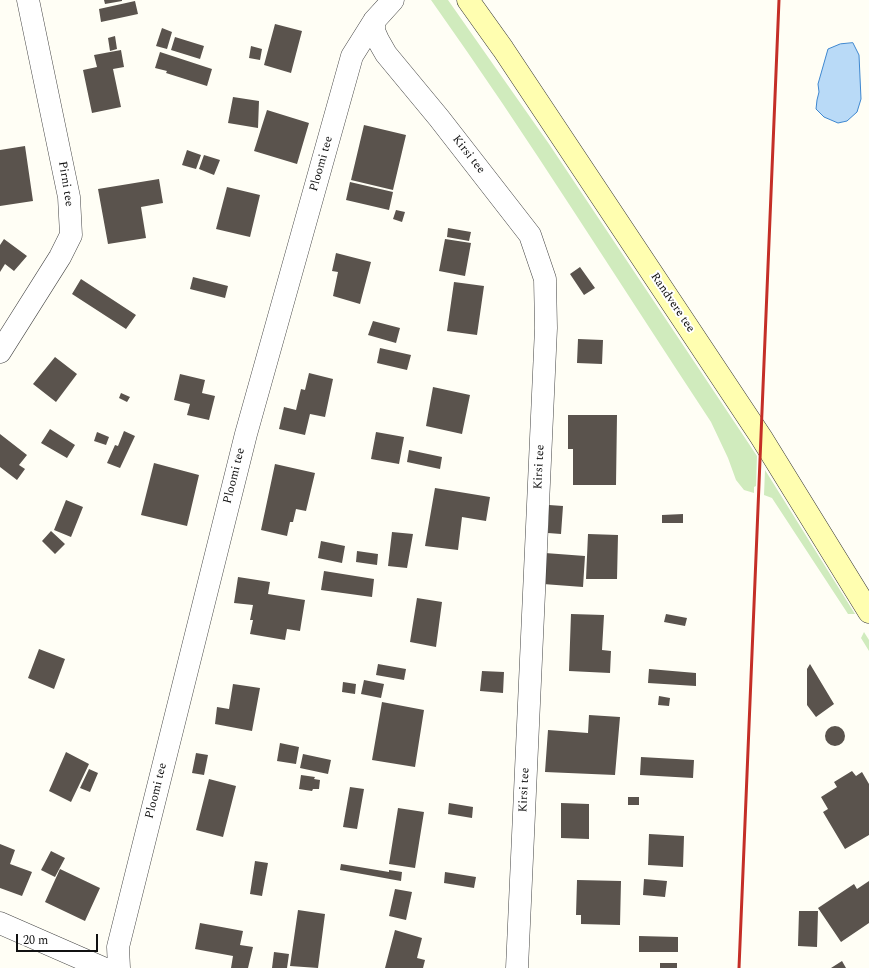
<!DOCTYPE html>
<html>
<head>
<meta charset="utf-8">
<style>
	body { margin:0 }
	#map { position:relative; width:869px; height:968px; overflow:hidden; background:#fffef5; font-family:Spectral,serif }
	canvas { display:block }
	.scale { position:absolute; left:16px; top:934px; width:82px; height:18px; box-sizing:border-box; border:2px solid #111; border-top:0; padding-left:5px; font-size:12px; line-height:14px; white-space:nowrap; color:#111; -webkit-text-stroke:3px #fff; paint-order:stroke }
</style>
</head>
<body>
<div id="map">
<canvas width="869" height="968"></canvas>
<div class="scale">20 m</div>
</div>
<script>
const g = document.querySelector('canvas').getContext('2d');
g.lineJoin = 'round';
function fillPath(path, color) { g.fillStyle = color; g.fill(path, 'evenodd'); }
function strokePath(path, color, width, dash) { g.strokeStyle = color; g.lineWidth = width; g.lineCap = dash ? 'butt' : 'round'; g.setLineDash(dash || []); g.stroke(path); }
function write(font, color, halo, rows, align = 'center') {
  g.font = font + ' Spectral,serif'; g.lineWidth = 4; g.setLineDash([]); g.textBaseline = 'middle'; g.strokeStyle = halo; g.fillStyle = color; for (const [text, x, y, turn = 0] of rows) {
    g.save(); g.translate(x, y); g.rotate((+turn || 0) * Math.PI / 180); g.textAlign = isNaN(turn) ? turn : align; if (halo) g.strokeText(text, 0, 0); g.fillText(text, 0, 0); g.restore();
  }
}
const green = new Path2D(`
	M431 0H448L549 144 757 456 756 486 754 487V493L744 490 736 480 728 458 711 422C618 281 529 138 431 0Z
	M765 470 855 614H848L772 498 764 495Z
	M864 632 869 640V651L861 638Z`);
const water = new Path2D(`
	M853 43 859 55 861 99 857 112 847 121 838 123 824 117 816 109 817 100 819 92 818 84 828 49 840 44Z`);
const building = new Path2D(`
	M104 0H122V1L105 4Z
	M135 1 138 14 101 22 99 9Z
	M275 24 302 31 291 73 264 65Z
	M162 28 172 32 167 49 156 46Z
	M115 36 117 49 110 51 108 38Z
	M175 37 204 46 200 59 171 50Z
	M251 46 262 49 260 60 249 58Z
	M121 50 124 67 113 69 121 107 92 113 83 70 97 67 94 55Z
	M160 52 212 69 207 86 166 73 167 71 155 68Z
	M233 97 259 101 258 128 228 123Z
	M267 110 309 123 297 164 254 151Z
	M364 125 406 135 393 190 351 180Z
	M25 146 33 201 0 206V150Z
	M187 150 201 155 196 169 182 165Z
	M204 155 220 160 214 175 199 169Z
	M159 179 163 203 141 207 146 238 108 244 98 189Z
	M350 182 393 192 389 210 346 200Z
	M227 187 260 195 250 237 216 229Z
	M396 210 405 212 402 222 393 219Z
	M448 228 471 232 469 241 447 237Z
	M4 239 27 256 14 271 5 264 0 272V245Z
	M445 239 471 243 465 276 439 271Z
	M336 253 371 262 360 304 333 296 338 272 332 271Z
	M580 267 595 288 584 295 570 274Z
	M193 277 228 286 225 298 190 289Z
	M81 279 136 315 126 329 72 294Z
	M454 282 484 286 477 335 447 331Z
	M373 321 400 328 396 343 368 335Z
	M578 339 603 340 602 364 577 363Z
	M380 348 411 355 407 370 377 363Z
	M55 357 77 374 56 402 33 384Z
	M309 373 333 379 325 417 310 414 305 435 279 429 284 407 296 410 301 389 305 390Z
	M180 374 205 380 202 393 215 396 209 420 187 415 190 404 174 400Z
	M433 387 470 395 462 434 426 426Z
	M121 393 130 397 127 402 119 398Z
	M568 415H617L616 485H573V449H568Z
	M50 429 75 445 67 458 41 443Z
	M124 431 135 436 120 468 107 463 115 445 118 446Z
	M97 432 109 437 106 445 94 441Z
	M376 432 404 437 399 464 371 459Z
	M0 434 27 455 19 465 25 469 17 480 0 467Z
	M409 450 442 457 440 469 407 462Z
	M154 463 199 475 187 526 141 515Z
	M275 464 315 473 306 511 296 509 293 522H290L287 536 261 530Z
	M435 488 490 497 486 521 462 517 458 550 425 546Z
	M66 500 83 507 71 537 54 530Z
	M549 505 563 506 561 534 548 533Z
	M683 514V523H662V515Z
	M51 531 65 544 55 554 42 541Z
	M392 532 413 534 407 568 388 566Z
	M588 534 618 535 617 579H586Z
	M321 541 345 546 342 563 318 558Z
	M357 551 378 554 377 565 356 562Z
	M545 553 585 556 583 587 543 584Z
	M324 571 374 579 372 597 321 590Z
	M238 577 270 582 268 594 305 600 300 631 287 629 285 640 250 634 253 620H250L253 605 234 603Z
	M417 598 442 602 436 647 410 642Z
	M571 614 604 615 602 650 611 651 610 673 569 671Z
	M666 614 687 618 685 626 664 622Z
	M39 649 65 659 54 689 28 678Z
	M378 664 406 669 404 680 376 675Z
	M810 664 834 704 816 717 807 705V669Z
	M649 669 696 673V686L648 683Z
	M482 671 504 672 503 693 480 691Z
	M364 680 384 684 381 698 361 694Z
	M343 682 356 684 355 694 342 692Z
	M233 684 260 688 252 731 215 724 217 707 229 709Z
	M659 696 670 698 669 706 658 705Z
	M382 702 424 710 415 767 372 760Z
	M589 715 620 717 615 775 545 772 548 730 588 733Z
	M825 736a10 10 0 1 1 20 0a10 10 0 1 1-20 0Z
	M280 743 299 747 296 764 277 761Z
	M66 752 89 764 71 802 49 791Z
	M196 753 208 755 204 775 192 773Z
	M303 754 331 760 328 774 300 768Z
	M641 757 694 760 693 778 640 775Z
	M89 769 98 773 90 792 80 788Z
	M852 771 856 776 862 772 869 784V835L845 849 823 812 828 809 821 797 837 787 834 782Z
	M301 775 315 777 314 779 320 780 319 789H313L312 791 299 789Z
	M209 779 236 786 223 837 196 830Z
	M350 787 364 789 357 829 343 827Z
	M628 797H639V805H628Z
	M449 803 473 807 472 818 448 814Z
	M561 803 589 804V839L561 838Z
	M398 808 424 812 415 868 389 864Z
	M649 834 684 836 683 867 648 865Z
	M0 844 15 850 10 864 32 872 22 896 0 888Z
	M51 851 65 858 55 877 41 870Z
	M255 861 268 863 262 896 250 894Z
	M341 864 389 872V870L402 872 401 881 340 870Z
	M60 869 100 888 85 921 45 902Z
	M445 872 476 877 474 888 444 883Z
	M644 879 667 881 665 897 643 895Z
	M577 880 621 881 620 925 581 924V915H576Z
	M869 881V923L841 942 818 908 854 884 857 889Z
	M395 889 412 892 406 920 389 916Z
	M298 910 325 914 318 968 290 966Z
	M799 911H818L817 947 798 946Z
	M200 923 243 931 240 945 253 947 248 968H231L233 956 195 949Z
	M395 930 422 938 417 958 425 960 423 968H385Z
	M639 936 678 937V952H639Z
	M274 952 289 954 287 968H272Z
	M842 961 846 968H831Z
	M660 963H677V968H660Z`);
const street = new Path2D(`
	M374 21V31L378 40 386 54 439 118 530 235 545 279 546 328 517 968
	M0 352 60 257 71 235 69 197 28 0
	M0 923 103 968
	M119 968 118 947 246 434 352 56 374 21 393 0`);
const secondary = new Path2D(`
	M468 0 503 49 761 437 869 612`);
const rail = new Path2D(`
	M739 968 779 0`);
const streetNames = [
	["Kirsi tee",468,155,52],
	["Ploomi tee",322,164,-74],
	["Pirni tee",65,184,81],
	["Randvere tee",672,303,56],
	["Kirsi tee",540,467,-87],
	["Ploomi tee",235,476,-76],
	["Kirsi tee",525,790,-87],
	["Ploomi tee",157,791,-76]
];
fillPath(green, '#d0ebbd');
fillPath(water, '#b9daf7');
strokePath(water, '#3e87cf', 1);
fillPath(building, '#5a534d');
strokePath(street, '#444', 23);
strokePath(secondary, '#333', 23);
strokePath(street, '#fff', 22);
strokePath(secondary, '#fffeb0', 22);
strokePath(rail, '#c42e26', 3);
write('12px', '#111', '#fff', streetNames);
</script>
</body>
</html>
